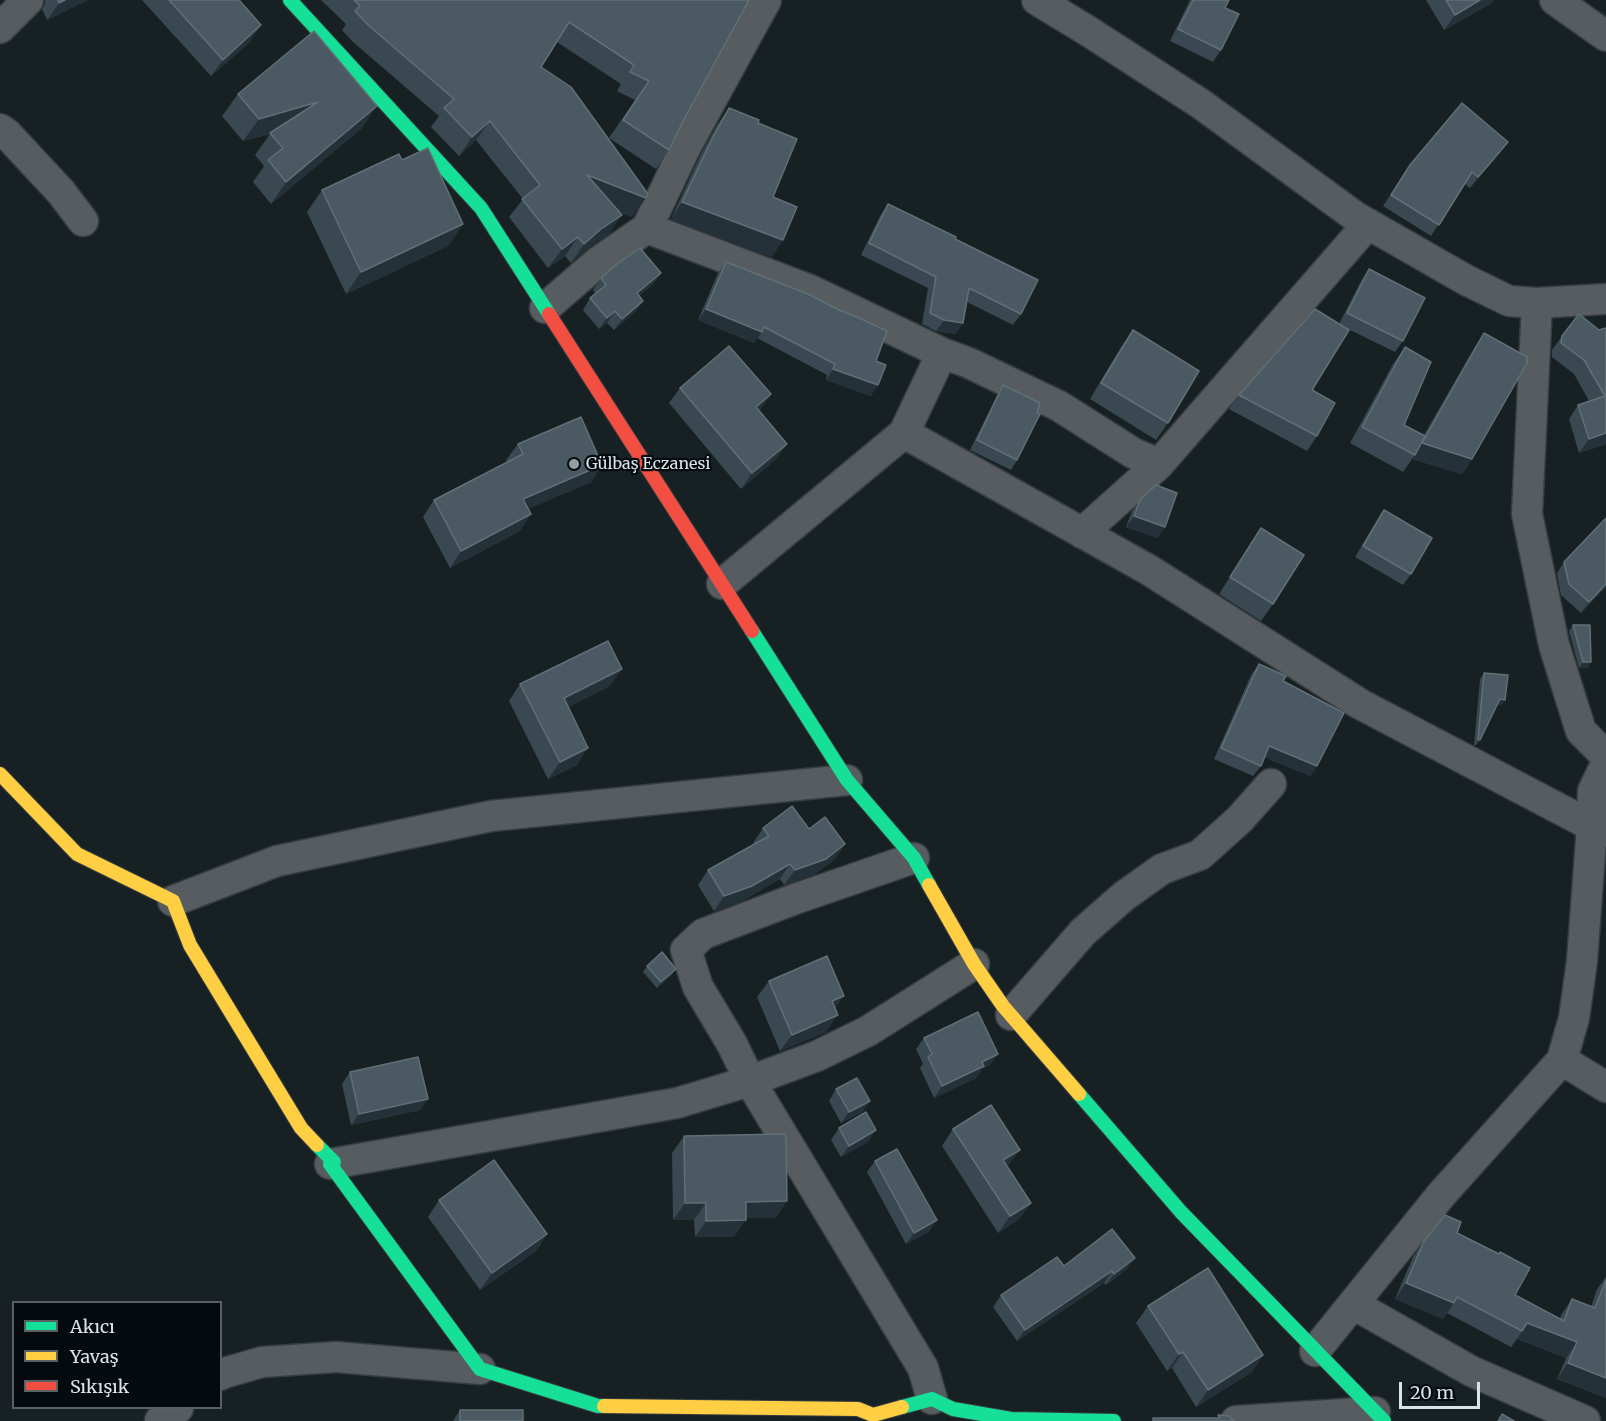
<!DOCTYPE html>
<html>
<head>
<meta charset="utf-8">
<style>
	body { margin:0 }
	#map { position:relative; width:1606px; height:1421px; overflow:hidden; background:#172023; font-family:Merriweather,serif }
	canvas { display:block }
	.legend { position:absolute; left:12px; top:1301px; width:210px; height:108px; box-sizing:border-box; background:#040a0d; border:2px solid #596165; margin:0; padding:8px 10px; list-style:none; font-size:18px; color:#d8e3e8 }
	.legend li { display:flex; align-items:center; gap:12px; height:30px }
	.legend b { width:30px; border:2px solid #596165 }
	.scale { position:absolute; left:1399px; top:1382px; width:81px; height:27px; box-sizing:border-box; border:3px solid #d8e3e8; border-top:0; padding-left:8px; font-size:18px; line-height:21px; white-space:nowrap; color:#d8e3e8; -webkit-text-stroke:4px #040a0d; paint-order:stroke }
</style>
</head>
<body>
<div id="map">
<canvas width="1606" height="1421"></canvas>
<ul class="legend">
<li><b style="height:8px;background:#16e098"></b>Akıcı</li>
<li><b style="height:8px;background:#ffcf43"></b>Yavaş</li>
<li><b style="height:8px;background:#f24e42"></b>Sıkışık</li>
</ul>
<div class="scale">20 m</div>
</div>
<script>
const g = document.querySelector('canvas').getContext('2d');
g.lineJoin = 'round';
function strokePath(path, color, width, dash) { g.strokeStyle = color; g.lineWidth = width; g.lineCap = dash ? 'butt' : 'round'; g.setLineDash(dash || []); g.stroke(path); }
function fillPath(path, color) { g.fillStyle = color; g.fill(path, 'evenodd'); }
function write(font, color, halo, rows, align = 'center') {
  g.font = font + ' Merriweather,serif'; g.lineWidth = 4.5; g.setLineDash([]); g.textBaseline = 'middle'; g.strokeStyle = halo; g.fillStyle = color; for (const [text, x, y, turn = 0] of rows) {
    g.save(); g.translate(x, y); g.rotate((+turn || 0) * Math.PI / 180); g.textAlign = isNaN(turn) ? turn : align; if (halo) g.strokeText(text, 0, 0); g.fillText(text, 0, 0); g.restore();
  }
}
const street = new Path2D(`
	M1037 0 1088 31 1201 104 1356 217 1466 280 1509 301 1537 303 1606 299
	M1555 0 1606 36
	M0 28 28 0
	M0 129 7 134 61 192 83 221
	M647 228 810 290 942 353 969 363 1059 406 1133 453 1159 464
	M1537 303 1527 514 1554 645 1581 731 1606 756
	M545 308 598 262 647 228 685 148 766 0
	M904 433 1149 570 1360 704 1592 826 1582 961 1574 1018 1562 1060 1441 1195 1315 1351
	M1082 533 1159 464 1368 224
	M722 584 904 433 942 353
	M1606 764 1593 791 1592 826 1606 832
	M914 858 795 899 703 934 686 950 698 987 732 1044 750 1081 923 1368 932 1399
	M173 901 277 861 491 816 847 780
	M1011 1015 1083 932 1124 896 1162 869 1200 855 1240 819 1271 784
	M1562 1060 1606 1087
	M330 1164 677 1103 750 1081 817 1056 868 1031 974 964
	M1353 1304 1471 1371 1585 1421
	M220 1375 224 1373 262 1362 336 1357 480 1369
	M160 1421 178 1408
	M1236 1421 1375 1412`);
const fast = new Path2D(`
	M290 0 481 208 549 314
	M752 631 847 780 914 858 929 885
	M1079 1094 1181 1212 1384 1421
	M317 1145 334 1162 330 1164 480 1369 598 1406H604
	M902 1407 932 1399 953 1409 1011 1419 1114 1421`);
const slow = new Path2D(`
	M0 774 77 854 173 901 190 945 301 1128 317 1145
	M929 885 974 964 1003 1006 1079 1094
	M604 1406 858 1409 873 1415 902 1407`);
const jam = new Path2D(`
	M549 314 752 631`);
const wall = new Path2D(`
	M45 0H88L47 20 42 9 45 4Z
	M142 0H239L250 42 211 76Z
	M321 0H749L683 121 669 150 656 169 609 138 635 100 617 91 621 84 557 42 541 67 632 217 619 212 609 234 588 248 571 263 565 256 548 268 509 217 523 199 476 140 459 156 431 127 439 116 353 42 342 30 346 24Z
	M1190 0H1229L1225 8 1221 50 1213 62 1170 41Z
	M1426 0H1493L1492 3 1444 30Z
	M238 94 362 128 271 204 253 182 264 166 255 155 270 134 243 141 222 116Z
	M729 108 758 123 773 197 772 257 671 219 700 156 717 125Z
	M1508 142 1500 153 1470 188 1465 184 1431 236 1383 206 1410 165Z
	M402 160 463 224 448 246 346 294 307 212 322 190Z
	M888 204 955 239 1021 314 1013 325 967 302 963 323 955 334 936 331 922 324 928 288 861 255 880 216Z
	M726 262 876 361 871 396 826 380 827 375 757 338 754 343 698 320 718 273Z
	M1369 269 1403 341 1395 352 1346 328 1312 390 1317 436 1307 451 1229 409 1239 395 1339 324 1361 281Z
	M661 273 653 284 639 296 643 301 635 312 614 330 607 323 599 329 583 310 590 298 596 294 593 290 601 278Z
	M1606 328V444L1579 453 1569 419 1578 405 1589 401 1574 374 1552 357V350L1562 336Z
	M1133 330 1168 423 1156 440 1090 399 1121 347Z
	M1484 333 1472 459 1462 474 1412 459 1403 472 1350 443 1393 364 1405 347 1404 425 1424 435 1474 348Z
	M1003 385 1017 460 1011 470 970 450 997 395Z
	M680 388 771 394 759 411 787 444 776 459 741 489 669 403Z
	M518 444 602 465 591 482 528 509 520 531 450 568 423 517 434 500 507 462 506 460Z
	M1140 500 1165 527 1157 538 1126 527 1132 511Z
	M1384 510 1411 574 1403 585 1355 557 1376 522Z
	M1606 518V587L1581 613 1561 595 1557 573 1564 562Z
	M1261 528 1273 604 1261 621 1219 594Z
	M1573 625 1591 662 1587 668H1579L1569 631Z
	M1259 664 1283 681 1317 766 1310 776 1264 757 1261 766 1253 776 1214 759 1251 675Z
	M1484 673 1505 700 1501 705H1497L1480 740 1476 745H1474L1480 679Z
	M520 684 610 686 568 707 577 765 548 779 509 701Z
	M763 828 809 829 845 844 835 859 815 874 784 885 780 879 742 901 714 911 698 885 708 870 754 844 753 843Z
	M647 966 672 975 657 988 643 972Z
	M769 981 835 1009 826 1032 780 1051 757 997Z
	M924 1038 998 1054 990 1065 982 1069 976 1078 934 1098 920 1068 923 1064 916 1049Z
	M350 1072 420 1110 351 1125 342 1084Z
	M836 1089 870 1101 862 1112 841 1123 829 1101Z
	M839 1128 868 1142 841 1157 831 1140Z
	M953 1129 1008 1167 1031 1203 1019 1219 998 1233 942 1146Z
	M684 1136 787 1201 775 1218H746L734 1237H695L694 1220H673L672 1153Z
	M875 1161 929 1232 906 1244 867 1172Z
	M439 1200 547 1234 536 1251 480 1290 428 1217Z
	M1457 1233 1515 1295 1560 1319 1561 1315 1572 1299 1591 1307 1597 1289 1606 1277V1398L1557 1379 1566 1358 1517 1339 1511 1347 1447 1313 1443 1319 1395 1299 1413 1257 1424 1241Z
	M1064 1266 1127 1269 1106 1285 1104 1283 1017 1341 993 1307 1001 1295Z
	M1148 1306 1263 1355 1252 1372 1196 1407 1172 1368 1167 1371 1136 1323Z
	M460 1410 523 1421H453Z`);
const shadedWall = new Path2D(`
	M65 0H88L47 20 59 3Z
	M1480 0H1493L1492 3 1444 30 1455 15Z
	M261 25 250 42 211 76 223 60Z
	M318 102 303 124 243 141 259 119Z
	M377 106 362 128 271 204 286 182Z
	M490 121 476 140 459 156 472 137Z
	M1508 142 1500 153 1470 188 1478 177Z
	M587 175 646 198 632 217 574 194Z
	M682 202 783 240 772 257 671 219Z
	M622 215 609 234 588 248 571 263 584 244 601 229Z
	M463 224 448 246 346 294 361 272Z
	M578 237 565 256 548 268 562 249Z
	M661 273 653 284 629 305 637 293Z
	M643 301 635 312 614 330 622 319Z
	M706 309 762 332 754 343 698 320Z
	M615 311 607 323 599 329 607 318Z
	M944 320 963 323 955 334 936 331Z
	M833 369 878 385 871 396 826 380Z
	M771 394 760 410 745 423 756 407Z
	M1606 433V444L1579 453 1589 439Z
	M1422 443 1472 459 1462 474 1412 459Z
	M787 444 776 459 741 489 752 473Z
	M602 465 591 482 512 516 523 499Z
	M531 514 520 531 450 568 461 551Z
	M1134 516 1165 527 1157 538 1126 527Z
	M1606 584V587L1581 613 1589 602Z
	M1583 662H1591L1587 668H1579Z
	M622 669 610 686 552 715 564 698Z
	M1500 699 1505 700 1501 705H1496Z
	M1269 746 1317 766 1310 776 1262 756Z
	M588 748 577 765 548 779 560 762Z
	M845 844 835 859 815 874 784 885 795 870Z
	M790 864 780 879 742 901 714 911 724 896Z
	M676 969 672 975 657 988 661 982Z
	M844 996 832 1013V1001Z
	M838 1015 826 1032 780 1051 792 1035Z
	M998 1054 990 1065 982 1069 976 1078 934 1098 942 1086 982 1062Z
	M428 1099 420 1110 351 1125 359 1114Z
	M870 1101 862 1112 841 1123 849 1112Z
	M876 1130 868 1142 841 1157 849 1146Z
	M1020 1150 1008 1166 1003 1160Z
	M787 1201 775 1218H734L746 1202Z
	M685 1203H706L694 1220H673Z
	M1031 1203 1019 1219 998 1233 1010 1216Z
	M746 1220 734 1237H695L706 1221Z
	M937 1220 929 1232 906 1244 914 1233Z
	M547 1234 536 1251 480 1290 492 1273Z
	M1135 1258 1127 1269 1106 1285 1114 1274Z
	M1112 1271 1104 1283 1017 1341 1025 1330Z
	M1406 1283 1454 1303 1443 1319 1395 1299Z
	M1527 1323 1577 1342 1566 1358 1517 1339Z
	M1183 1352 1172 1368 1167 1371 1179 1354Z
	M1263 1355 1252 1372 1196 1407 1208 1390Z
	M1568 1363 1606 1378V1398L1557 1379Z`);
const building = new Path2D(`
	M58 0H65L59 3Z
	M169 0H239L261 25 223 60Z
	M354 0H749L683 121 669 150 623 120 649 81 630 72 634 65 569 22 541 67 571 87 648 194 646 198 587 175 622 215 601 229 584 244 578 237 562 249 522 199 540 185 490 121 472 137 444 108 454 99 367 24 355 11 360 6Z
	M1193 0H1229L1225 8 1239 14 1221 50 1178 29Z
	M1446 0H1480L1455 15Z
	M314 31 377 106 286 182 268 160 283 148 270 133 318 102 259 119 238 94Z
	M1462 103 1508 142 1478 177 1472 172 1439 225 1391 195 1410 165Z
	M729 108 759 120 758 123 797 139 773 197 797 207 783 240 682 202 712 139Z
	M428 148 463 224 361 272 322 190 399 154 402 160Z
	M888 204 956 237 955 239 1038 280 1021 314 969 288 963 323 944 320 930 313 936 277 869 243Z
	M640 248 661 273 637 293 643 301 622 319 615 311 607 318 590 298 606 285 601 278 617 264Z
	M726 262 808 294 839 310 857 317 887 331 876 361 886 365 878 385 833 369 835 364 764 327 762 332 706 309Z
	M1369 269 1425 298 1403 341 1347 313Z
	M1315 309 1349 330 1312 390 1335 403 1317 436 1239 395Z
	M1579 314 1599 330 1606 328V433L1589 439 1578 405 1605 396 1584 360 1561 343 1562 336Z
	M1133 330 1199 371 1168 423 1101 383Z
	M1484 333 1527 357V363L1472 459 1422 443Z
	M729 346 771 394 756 407 787 444 752 473 680 388Z
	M1405 347 1431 362 1404 425 1425 436 1415 455 1362 427Z
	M1003 385 1040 403 1037 413 1040 414 1017 460 977 440Z
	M581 417 602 465 523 499 531 514 461 551 434 500 523 454 518 444Z
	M1156 485 1177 493 1165 527 1134 516 1140 500Z
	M1384 510 1432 538 1411 574 1363 546Z
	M1606 518V584L1589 602 1569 584 1564 562Z
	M1261 528 1304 555 1273 604 1230 577Z
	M1573 625H1590L1591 662H1583Z
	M608 641 622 669 564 698 588 748 560 762 520 684Z
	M1259 664 1286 676 1283 681 1344 713 1317 766 1269 746 1261 766 1221 748Z
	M1484 673 1508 675 1505 700 1500 699 1480 740 1478 739Z
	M792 806 809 829 825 817 845 844 826 859 795 870 790 864 752 886 724 896 708 870 769 836 763 828Z
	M662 952 676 969 661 982 647 966Z
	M827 956 844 996 832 1001 838 1015 792 1035 769 981Z
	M978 1012 998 1054 982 1062 984 1066 942 1086 928 1057 932 1054 924 1038Z
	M418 1057 428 1099 359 1114 350 1072Z
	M857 1078 870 1101 849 1112 836 1089Z
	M991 1105 1020 1150 1003 1160 1031 1203 1010 1216 953 1129Z
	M866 1112 876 1130 849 1146 839 1128Z
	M784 1134 786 1138 787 1201 746 1202V1220L706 1221V1203H685L684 1136Z
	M897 1149 937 1220 914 1233 875 1161Z
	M494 1160 547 1234 492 1273 439 1200Z
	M1445 1215 1461 1222 1457 1233 1499 1254 1500 1252 1530 1268 1515 1295 1564 1321 1572 1299 1595 1308 1606 1280V1378L1568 1363 1577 1342 1527 1323 1522 1331 1457 1297 1454 1303 1406 1283 1424 1241Z
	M1112 1229 1135 1258 1114 1274 1112 1271 1025 1330 1001 1295 1057 1257 1064 1266Z
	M1208 1268 1263 1355 1208 1390 1183 1352 1179 1354 1148 1306Z
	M460 1410H523V1421H460Z
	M1502 1414 1514 1421H1498Z
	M1218 1415 1229 1416 1234 1421H1153V1418H1220Z`);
const markers = [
	[574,464,6,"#949fa3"]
];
const poiNames = [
	["Gülbaş Eczanesi",586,464]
];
strokePath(street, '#363d40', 33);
strokePath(fast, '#363d40', 16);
strokePath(slow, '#363d40', 16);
strokePath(jam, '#363d40', 16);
strokePath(street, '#565c60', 30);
strokePath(fast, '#16e098', 14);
strokePath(slow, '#ffcf43', 14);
strokePath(jam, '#f24e42', 14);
fillPath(wall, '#3a4951');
fillPath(shadedWall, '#253138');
fillPath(building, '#4b5962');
strokePath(building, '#616f77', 1.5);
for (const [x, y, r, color] of markers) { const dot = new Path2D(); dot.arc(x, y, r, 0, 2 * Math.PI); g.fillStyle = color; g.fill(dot); strokePath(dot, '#040a0d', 2); }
write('16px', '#d8e3e8', '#040a0d', poiNames, 'left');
</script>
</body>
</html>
